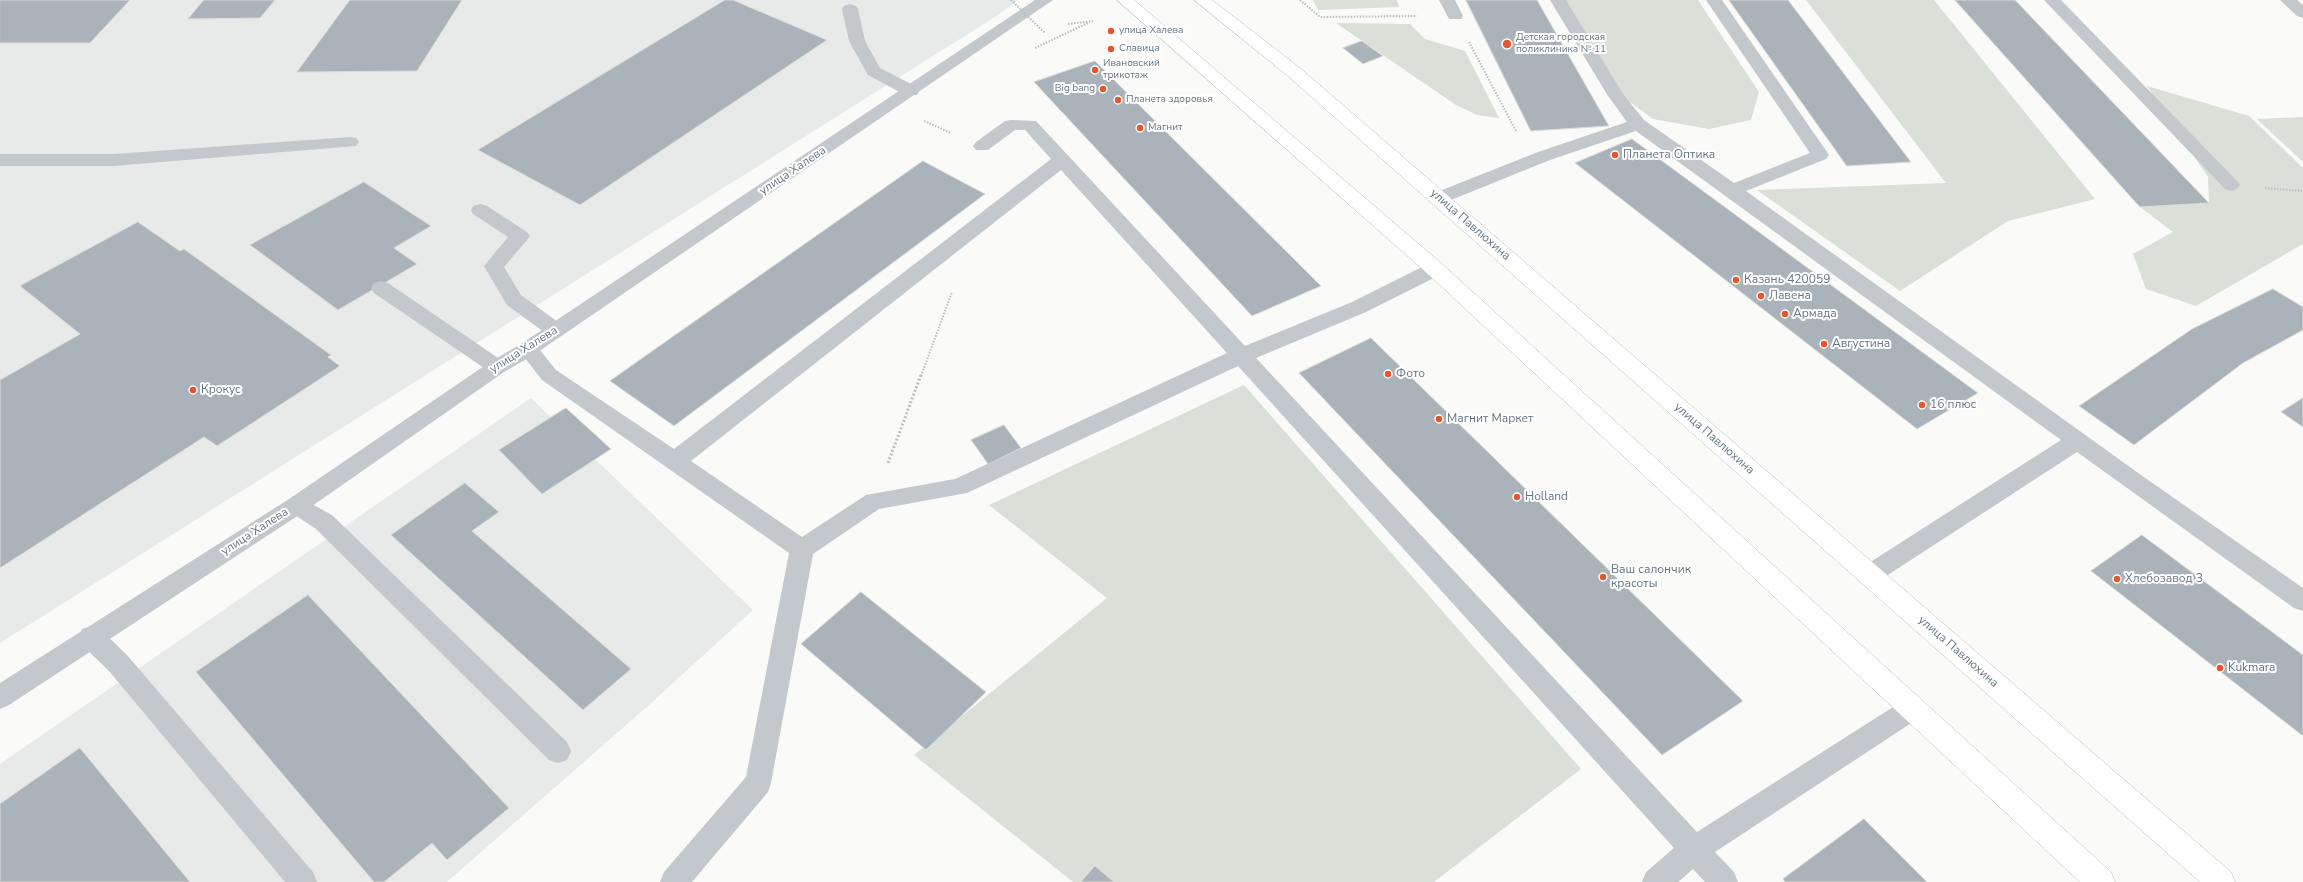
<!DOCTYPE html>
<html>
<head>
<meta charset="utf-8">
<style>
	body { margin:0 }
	canvas { display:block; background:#fafaf8 }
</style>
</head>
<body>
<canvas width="2303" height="882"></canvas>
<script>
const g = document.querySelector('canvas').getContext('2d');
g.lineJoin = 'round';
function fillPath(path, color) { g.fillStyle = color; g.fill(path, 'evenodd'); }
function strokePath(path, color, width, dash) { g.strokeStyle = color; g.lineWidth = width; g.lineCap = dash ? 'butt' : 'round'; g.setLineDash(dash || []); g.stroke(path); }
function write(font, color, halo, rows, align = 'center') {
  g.font = font + ' "Nunito Sans",sans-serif'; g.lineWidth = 4; g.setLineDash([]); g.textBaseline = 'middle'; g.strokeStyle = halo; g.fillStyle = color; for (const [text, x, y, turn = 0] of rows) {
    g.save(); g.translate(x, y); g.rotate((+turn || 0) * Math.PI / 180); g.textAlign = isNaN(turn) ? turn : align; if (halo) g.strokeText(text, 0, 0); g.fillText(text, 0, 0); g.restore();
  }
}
const built = new Path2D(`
	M0 0H1018L995 17 0 643Z
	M531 398 753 610 650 704 447 882H0V764Z`);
const green = new Path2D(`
	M1313 0H1397L1399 7 1318 10Z
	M1564 0H1698L1759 92 1751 120 1709 129 1653 119 1620 95Z
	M1806 0H1934L2095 199 2008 221 1900 291 1757 190 1946 183Z
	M1336 23 1410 24 1425 39 1465 51 1499 118 1477 115 1456 105Z
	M2147 86 2249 116 2303 168V244L2196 306 2146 289 2133 254 2173 232 2140 207 2209 202 2208 177Z
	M2303 117V162L2257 119Z
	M1244 385 1581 769 1434 882H1073L914 755 1107 598 989 505Z`);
const building = new Path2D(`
	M0 0H130L90 43H0Z
	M204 0H275L260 18 188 19Z
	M350 0H462L417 71 297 72Z
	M725 0H733L827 40 580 205 478 150Z
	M1466 0H1537L1609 126 1531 131Z
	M1729 0H1788L1911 162 1847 166Z
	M1955 0H2015L2209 203 2140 207Z
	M1362 41 1383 56 1363 64 1343 48Z
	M1095 61 1321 286 1252 316 1034 82Z
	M1632 139 1669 166 1978 393 1917 429 1575 163Z
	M923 161 985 194 674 426 610 381Z
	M364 182 431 226 394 248 417 264 338 310 250 245Z
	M138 222 180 251 184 249 331 355 328 357 340 366 217 446 204 437 0 568V380L80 334 20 286Z
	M2273 289 2303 307V330L2243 363 2134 445 2079 406 2192 329Z
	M1371 338 1743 701 1662 755 1299 373Z
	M2303 398V427L2281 412Z
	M566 408 611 449 542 494 499 450Z
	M1004 425 1021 448 988 464 971 440Z
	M465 483 499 512 472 531 631 669 583 710 391 535Z
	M2142 535 2303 655V736L2091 571Z
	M861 592 986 692 926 750 801 644Z
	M308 595 509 808 447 860 432 843 384 882H374L196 672Z
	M80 748 190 882H0V804Z
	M1864 819 1927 882H1785L1783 879Z
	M1095 866 1114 882H1081Z`);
const pathFar1 = new Path2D(`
	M1300 0 1320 17 1417 16
	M1068 24 1093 21
	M1469 42 1516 131
	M1035 48 1090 22
	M924 121 951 133
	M2265 188 2303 191
	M921 376 952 292`);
const path = new Path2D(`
	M888 463 921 375`);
const service = new Path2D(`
	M1439 0H1455L1463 16 1461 19H1449Z
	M1550 0H1566L1623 94 1644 120 1734 183 1810 153 1706 0H1722L1829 155 1826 159 1746 191 2141 475 2303 588V611L2294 608 2077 452 1877 582 1869 585 1861 582 1857 575 1861 568 2061 440 1636 131 1550 160 1446 202 1439 204 1432 202 1430 198 1432 194 1538 152 1627 122 1608 96Z
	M2044 0H2061L2237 181 2240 185 2237 189 2231 191 2225 189Z
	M2280 0H2297L2303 5V18L2297 16Z
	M850 4 856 6 858 9 865 41 880 68 917 87 919 91 917 95H905L868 75 849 41 842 9 844 6Z
	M1011 120 1036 121 1245 346 1352 302 1428 264 1435 262 1442 264 1445 269 1442 274 1366 312 1256 358 1697 832 1904 700 1913 696 1922 700 1926 708 1922 716 1715 852 1734 872 1738 882H1705L1693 869 1678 882H1642L1646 872 1674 848 1238 366 967 493 879 509 813 554 771 783 768 792 692 882H660L664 872 746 777 789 553 542 380 518 349 521 344 528 342 535 344 556 370 674 449 1051 159 1025 130H1015L988 150H976L973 146 976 142 1005 121ZM1061 170 1227 353 955 479 866 495 802 537 691 461Z
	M350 137 356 138 359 142 356 146 114 166H0V154H114Z
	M480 204 487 206 527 232 530 236 527 240 504 267 521 295 562 325 565 330 562 335 555 337 548 335 507 305 484 266 508 237 473 214 471 210 473 206Z
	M381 281 388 283 504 362 507 367 504 372 497 375 490 372 374 293 371 288 374 283Z
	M297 496 332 515 567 742 571 751 567 760 558 763 549 760 316 529 289 511 286 505 289 499Z
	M91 626 100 629 127 655 313 872 317 882H285L109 671 82 645 79 637 82 629Z`);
const minor = new Path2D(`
	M1035 0H1053L535 354 504 372 305 511 9 705 0 709V683L289 499 490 362 521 344Z`);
const primary = new Path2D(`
	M1117 0H1134L1442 264 2111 872 2115 882H2080L1428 274Z
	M1194 0H1212L1300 68 2231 872 2235 882H2200L1288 76Z`);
const pathBridge = new Path2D(`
	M1011 0 1045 33`);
const markers = [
	[1111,31,4,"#e4572e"],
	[1507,44,5,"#e4572e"],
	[1111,49,4,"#e4572e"],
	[1095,70,4,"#e4572e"],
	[1103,89,4,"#e4572e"],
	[1118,100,4,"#e4572e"],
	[1140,128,4,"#e4572e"],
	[1615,155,4,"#e4572e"],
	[1736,280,4,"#e4572e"],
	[1761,296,4,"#e4572e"],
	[1785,314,4,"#e4572e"],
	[1824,344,4,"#e4572e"],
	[1388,374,4,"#e4572e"],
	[193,390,4,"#e4572e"],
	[1922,405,4,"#e4572e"],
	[1439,419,4,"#e4572e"],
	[1517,497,4,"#e4572e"],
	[1603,577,4,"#e4572e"],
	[2117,579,4,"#e4572e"],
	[2220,668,4,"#e4572e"]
];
const farPoinames = [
	["улица Халева",1119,31],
	["Детская городская",1516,38],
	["поликлиника № 11",1516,50],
	["Славица",1119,49],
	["Ивановский",1103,64],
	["трикотаж",1103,76],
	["Big bang",1095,89,"right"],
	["Планета здоровья",1126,100],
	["Магнит",1148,128]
];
const poiNames = [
	["Планета Оптика",1623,155],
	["Казань 420059",1744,280],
	["Лавена",1769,296],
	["Армада",1793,314],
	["Августина",1832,344],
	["Фото",1396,374],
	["Крокус",201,390],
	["16 плюс",1930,405],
	["Магнит Маркет",1447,419],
	["Holland",1525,497],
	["Ваш салончик",1611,570],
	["красоты",1611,584],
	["Хлебозавод 3",2125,579],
	["Kukmara",2228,668]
];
const streetNames = [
	["улица Халева",793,171,-34],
	["улица Павлюхина",1470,225,41],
	["улица Халева",524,350,-32],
	["улица Павлюхина",1714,439,41],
	["улица Халева",255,532,-33],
	["улица Павлюхина",1958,652,41]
];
fillPath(built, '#e8e9e9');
fillPath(green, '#dadfd7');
fillPath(building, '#aab3b9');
strokePath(building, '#dcdcda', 1);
strokePath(primary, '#b5babe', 1);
strokePath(pathFar1, '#bbbfc2', 2, [1.5, 1.5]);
strokePath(path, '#bbbfc2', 3, [2, 2]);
fillPath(service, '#c3c8cc');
fillPath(minor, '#c3c8cc');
fillPath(primary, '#fff');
strokePath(pathBridge, '#bbbfc2', 2, [1.5, 1.5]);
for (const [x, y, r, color] of markers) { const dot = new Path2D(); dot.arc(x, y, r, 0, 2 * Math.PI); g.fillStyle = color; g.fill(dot); strokePath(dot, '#fff', 1.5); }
write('10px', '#657683', '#fff', farPoinames, 'left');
write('12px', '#657683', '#fff', poiNames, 'left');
write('12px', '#657683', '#fff', streetNames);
</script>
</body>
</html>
